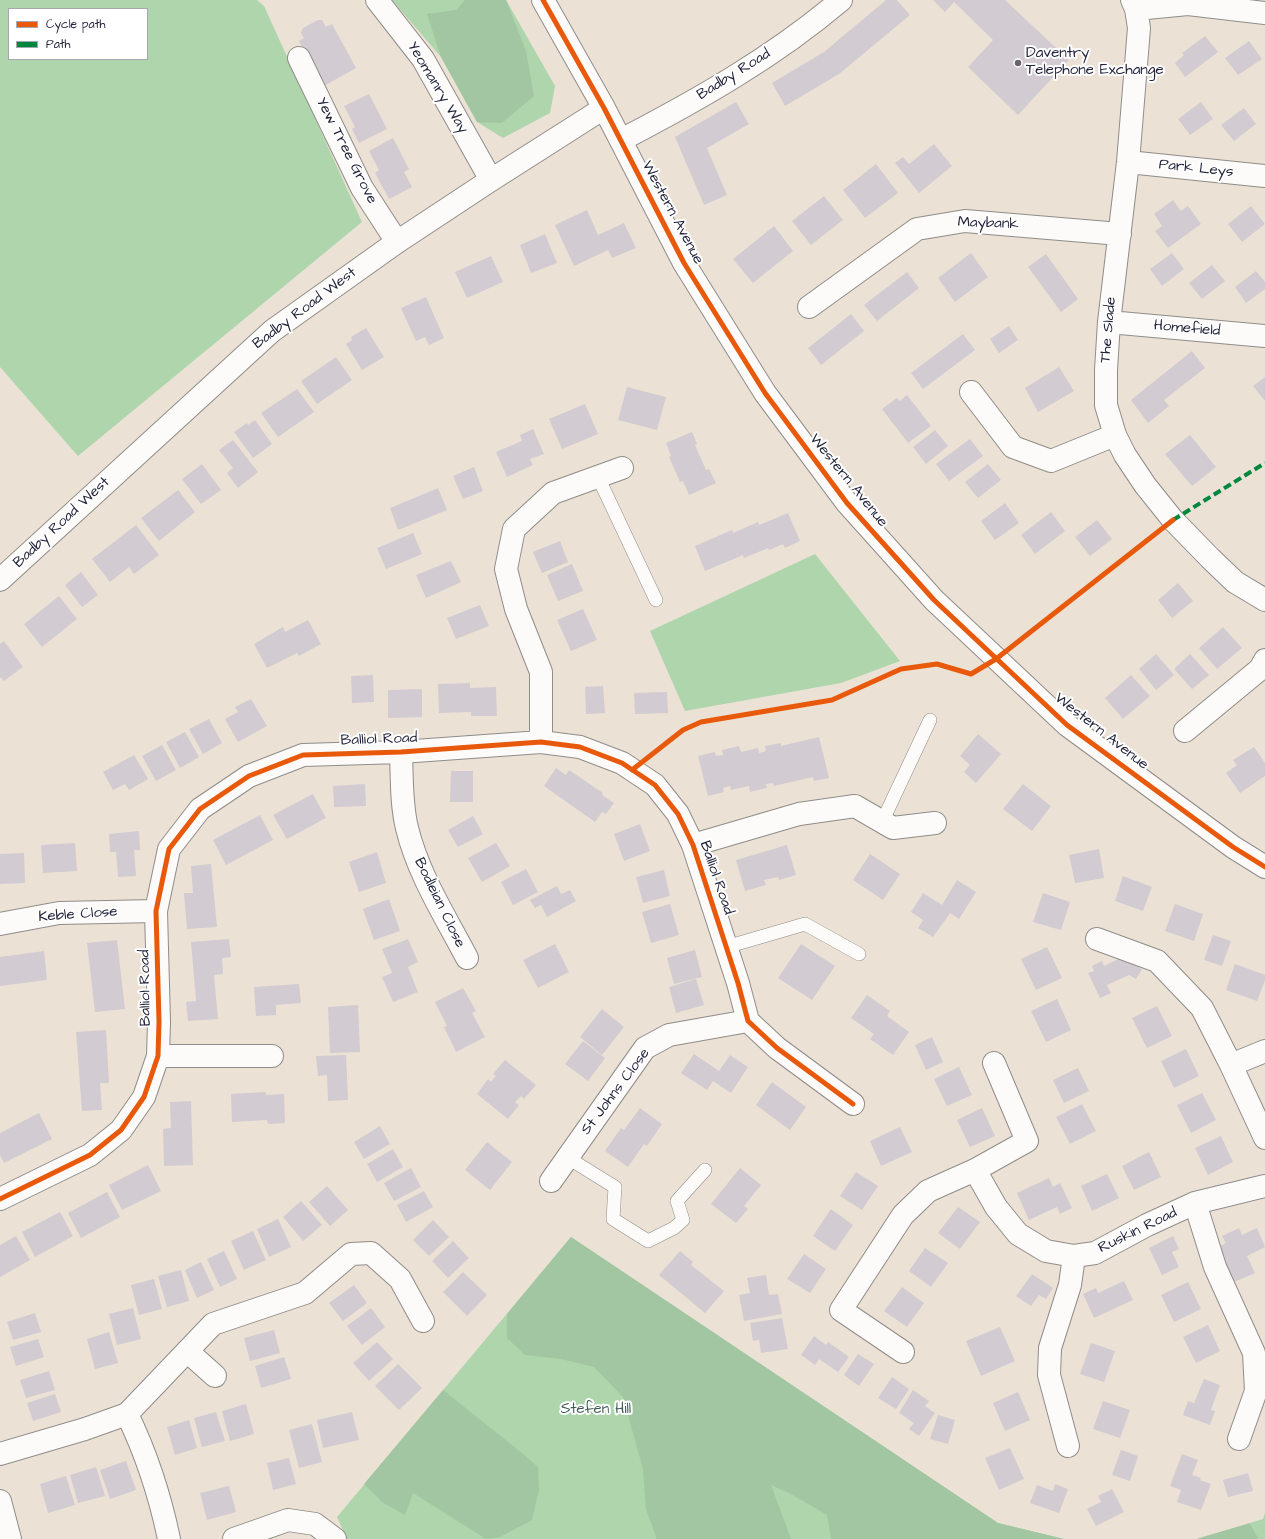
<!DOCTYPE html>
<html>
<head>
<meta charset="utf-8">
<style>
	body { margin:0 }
	#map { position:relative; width:1265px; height:1539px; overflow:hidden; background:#ebe2d5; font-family:"Architects Daughter",sans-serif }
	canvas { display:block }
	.legend { position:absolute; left:8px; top:8px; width:140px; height:52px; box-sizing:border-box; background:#fff; border:1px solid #a7a7b1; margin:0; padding:5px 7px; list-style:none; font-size:12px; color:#22223b }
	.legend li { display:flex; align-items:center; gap:8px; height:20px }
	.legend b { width:20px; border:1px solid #a7a7b1 }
</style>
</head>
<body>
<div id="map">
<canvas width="1265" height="1539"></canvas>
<ul class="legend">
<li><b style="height:5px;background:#e8590c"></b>Cycle path</li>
<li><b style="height:5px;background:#00873e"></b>Path</li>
</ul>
</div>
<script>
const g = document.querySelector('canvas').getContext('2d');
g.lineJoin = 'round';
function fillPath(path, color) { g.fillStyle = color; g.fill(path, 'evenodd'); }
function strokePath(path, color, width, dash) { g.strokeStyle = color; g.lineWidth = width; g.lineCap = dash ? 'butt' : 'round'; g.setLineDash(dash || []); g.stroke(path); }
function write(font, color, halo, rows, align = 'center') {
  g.font = font + ' "Architects Daughter",sans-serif'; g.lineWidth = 4; g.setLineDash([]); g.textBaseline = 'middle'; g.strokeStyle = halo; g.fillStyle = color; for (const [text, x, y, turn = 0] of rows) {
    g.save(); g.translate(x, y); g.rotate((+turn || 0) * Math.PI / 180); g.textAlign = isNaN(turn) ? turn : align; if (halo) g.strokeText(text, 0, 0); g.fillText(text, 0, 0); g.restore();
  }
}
const green = new Path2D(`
	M0 0H257L264 6 362 222 78 456 0 367ZM9 9H147V59H9Z
	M392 0H506L555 86 550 113 503 138 477 122 441 57Z
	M815 554 900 661 841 683 685 711 650 631Z
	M571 1237 998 1523 1064 1539H347L337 1517Z
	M1265 1513V1539H1259L1250 1523 1263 1519Z`);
const forest = new Path2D(`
	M465 0H506L526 51 534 96 502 123 477 122 441 57 427 14 456 10Z
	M571 1237 998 1523 1064 1539H831L827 1515 791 1494 771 1485 791 1539H657L646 1509 643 1469 623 1397 594 1367 561 1359 525 1355 507 1338V1314Z
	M443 1390 517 1449 538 1467 539 1490 532 1520 500 1537 486 1539 413 1493 405 1515 382 1502 364 1484Z
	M1250 1523 1259 1539H1196Z`);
const building = new Path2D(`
	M886 0H897L910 15 839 74 785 106 772 83 824 52Z
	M933 0H1005L1069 60 1018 115 968 67 993 40 954 2 945 12Z
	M318 20H322L326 27 332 24 356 68 324 86 299 41 304 38 301 33 303 28Z
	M1205 36 1218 52 1185 77 1175 63 1184 55 1182 53Z
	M1249 41 1262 59 1238 75 1225 58Z
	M369 94 387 129 359 143 352 129 355 127 344 106Z
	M736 102 749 124 707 148 727 195 704 205 675 137Z
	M1201 102 1213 119 1190 135 1178 119Z
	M1244 108 1256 124 1234 141 1221 125Z
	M393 138 409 169 404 172 412 187 389 199 375 173 379 170 369 151Z
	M934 144 952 166 919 193 895 163 903 157 909 164Z
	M876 164 898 193 865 218 843 190Z
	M824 196 843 220 811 245 792 221Z
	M1173 200 1181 211 1188 206 1201 224 1168 248 1155 231 1162 226 1154 214Z
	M1251 206 1265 224 1242 242 1228 224Z
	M587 210 598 235 624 223 636 248 612 258 608 250 574 266 555 225Z
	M774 226 793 251 753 283 733 259Z
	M545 234 557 263 531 273 520 245Z
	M971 253 988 277 955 302 938 278Z
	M1172 253 1184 269 1162 286 1150 269Z
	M1046 254 1078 299 1061 312 1028 267Z
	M491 256 503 282 467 298 455 272Z
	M1212 265 1225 281 1202 299 1189 283Z
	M1256 271 1265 282V289L1246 303 1235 287Z
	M907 272 919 288 877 321 864 305Z
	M426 297 444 338 429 345 425 337 416 341 401 308Z
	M851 314 864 331 821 365 808 348Z
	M1009 326 1018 340 999 353 990 339Z
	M366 328 384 357 362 370 346 344 352 340 351 337Z
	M963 334 975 350 923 389 911 373Z
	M1192 351 1205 368 1164 400 1169 406 1148 423 1131 400Z
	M336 357 352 380 317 404 301 381Z
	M1059 367 1074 391 1038 412 1025 388Z
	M1265 377V401L1253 386Z
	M627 387 666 397 657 430 618 420Z
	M297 389 314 412 278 437 261 413Z
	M907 395 931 426 908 443 882 409 897 398 900 401Z
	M585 404 598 434 562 449 549 419Z
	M255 420 272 444 253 458 234 432 247 423 248 425Z
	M533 429 544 454 530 459 533 465 507 477 496 452 522 441 520 435Z
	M935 430 948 446 926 464 913 447Z
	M692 432 697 444 695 445 706 470 709 469 716 483 689 495 683 481 680 482 669 457 671 456 666 443Z
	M1190 435 1216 467 1192 486 1165 454Z
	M970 439 983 456 949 481 936 464Z
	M233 440 258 472 238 488 227 473 233 468 219 450Z
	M202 464 221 490 201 504 182 479Z
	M988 464 1001 480 978 498 965 482Z
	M474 467 483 491 463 499 453 476Z
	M438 488 447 510 398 530 390 508Z
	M178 490 195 512 159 541 141 518Z
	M1005 503 1019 523 995 540 981 521Z
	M1051 512 1065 531 1035 554 1021 535Z
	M788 513 800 541 785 548 783 544 769 550 768 548 744 558 743 555 705 571 695 546 732 530 733 533 758 522 759 525Z
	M1097 520 1112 539 1090 556 1075 537Z
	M136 525 159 555 134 574 129 567 110 582 92 559Z
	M413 533 422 554 386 569 377 548Z
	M560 541 568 562 542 573 533 552Z
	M451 561 461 582 426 598 416 575Z
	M572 564 583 591 558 601 547 575Z
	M81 572 98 595 82 607 65 585Z
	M1178 583 1193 601 1172 618 1158 600Z
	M59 596 77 619 42 647 24 624Z
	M480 605 489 626 456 639 447 618Z
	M583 609 597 640 571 651 557 620Z
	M308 620 321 644 299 656 297 653 267 668 254 644 283 627 285 632Z
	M1223 627 1242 648 1217 669 1199 648Z
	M4 641 23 667 4 681 0 677V644Z
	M1156 654 1174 675 1156 690 1139 669Z
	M1190 654 1209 675 1192 689 1174 669Z
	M373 675 374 702 352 703 351 676Z
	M1131 675 1150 696 1123 719 1105 698Z
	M470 683V688L496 687 497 716H471V712L439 713 438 684Z
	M603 686 605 713 586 714 585 687Z
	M422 689V717L388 718V690Z
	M667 692 668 713 635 714 634 693Z
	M251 699 267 726 238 742 225 719 238 712 235 707Z
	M209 719 222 743 203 754 189 729Z
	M185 732 199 757 180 768 166 742Z
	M978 734 1001 754 976 783 964 772 970 765 960 756Z
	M819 737 829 778 814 781 813 777 774 786 773 783 766 784 767 788 750 792 749 786 731 790 730 786 723 788 724 792 708 796 698 756 715 752 716 756 723 755 722 750 739 746 741 752 758 748 759 753 766 751 765 746 781 743V746Z
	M162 745 176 770 156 781 142 756Z
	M1254 747 1265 763V776L1240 793 1226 773 1237 765 1233 760Z
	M134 755 148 779 129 790 125 784 113 790 103 772Z
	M556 768 566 775 569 770 603 793 602 795 614 803 606 814 602 812 595 822 544 786Z
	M451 771H473V802H450Z
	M365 784 366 806 334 807 333 786Z
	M1023 784 1051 806 1032 831 1003 809Z
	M313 794 326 818 287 839 273 815Z
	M260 815 273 840 226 865 213 840Z
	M473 816 483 834 458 847 448 830Z
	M640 824 650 851 624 861 614 834Z
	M139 831 140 850H134L136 876 118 877 116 852H110L109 834Z
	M75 843 77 871 43 873 41 845Z
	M496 843 510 866 482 882 468 858Z
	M787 845 796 875 779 880 778 877 764 880 766 885 745 891 736 860Z
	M1099 849 1104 878 1075 883 1069 855Z
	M377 852 386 883 359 892 349 862Z
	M24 853 25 883 0 884V854Z
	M870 854 900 874 883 900 853 880Z
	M211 864 217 927 187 929 184 893H193L191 866Z
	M526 869 538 892 513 905 501 882Z
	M664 870 670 896 643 903 636 877Z
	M1123 876 1152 887 1143 911 1115 901Z
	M957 880 976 892 959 919 950 913 933 937 918 928 923 920 911 912 923 893 942 905Z
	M557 886 561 894 570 890 576 901 547 917 541 905 535 908 530 900Z
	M1043 893 1070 902 1061 930 1033 922Z
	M389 899 400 931 374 940 363 909Z
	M670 904 679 935 651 943 642 912Z
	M1175 904 1203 914 1194 941 1165 931Z
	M1213 935 1231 941 1222 966 1204 960Z
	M229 939 231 957 222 958 223 974 214 975 218 1019 188 1021 186 1002 196 1001 191 942Z
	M408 939 418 962 408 967 418 992 393 1002 382 977 392 973 382 949Z
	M117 940 125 1009 95 1012 87 943Z
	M555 944 569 972 538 988 523 960Z
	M801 944 835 966 812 1000 778 978Z
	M1047 947 1062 978 1036 990 1021 959Z
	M695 950 702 977 674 984 667 958Z
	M44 951 47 980 0 986V957Z
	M1121 958 1142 969 1136 979 1129 975 1107 985 1111 993 1100 998 1088 973 1094 971 1092 966 1102 961 1104 966Z
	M1235 964 1265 975V980L1257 1001 1226 990Z
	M696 979 704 1005 676 1013 669 987Z
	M299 984 301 1003 276 1005V1015L256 1016 254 987Z
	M463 988 476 1011 472 1013 485 1037 456 1052 444 1027 447 1026 435 1002Z
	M867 995 890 1011 887 1016 909 1032 893 1055 870 1039 874 1034 851 1018Z
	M1057 999 1071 1030 1046 1042 1031 1011Z
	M358 1005 360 1052 330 1053 328 1007Z
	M1157 1006 1172 1036 1147 1048 1132 1018Z
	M602 1009 624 1027 602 1055 580 1037Z
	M106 1030 109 1083H100L102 1110 82 1111 76 1032Z
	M932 1037 943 1062 926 1070 915 1045Z
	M583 1041 605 1058 588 1081 565 1064Z
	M1186 1049 1199 1076 1174 1088 1161 1061Z
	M694 1054 719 1071 730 1055 748 1067 731 1093 713 1081 707 1090 681 1073Z
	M346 1055 348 1100 328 1101 327 1075 318 1076 316 1056Z
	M505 1060 536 1085 524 1099 521 1096 515 1102 519 1105 508 1119 477 1094 488 1079 491 1082 493 1079 496 1076 493 1074Z
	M959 1067 972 1095 947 1106 934 1079Z
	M1078 1068 1089 1091 1064 1103 1053 1080Z
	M772 1082 806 1107 790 1130 756 1105Z
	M266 1092V1095L284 1094 285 1123 268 1124 267 1120 232 1122 231 1094Z
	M1202 1093 1216 1120 1191 1133 1177 1105Z
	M191 1101 193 1165 164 1166 163 1129 171 1128 170 1102Z
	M1082 1104 1096 1131 1070 1144 1056 1117Z
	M640 1108 662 1124 647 1146 644 1144 628 1167 605 1151 621 1128 624 1130Z
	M982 1108 995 1136 970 1147 957 1120Z
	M39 1113 52 1139 4 1163 0 1155V1133Z
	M380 1126 390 1144 364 1159 354 1142Z
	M900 1127 912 1152 881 1166 870 1141Z
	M1221 1136 1233 1162 1208 1175 1195 1148Z
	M487 1142 512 1162 490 1190 465 1170Z
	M393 1149 403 1167 377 1182 367 1164Z
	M1149 1152 1161 1177 1134 1190 1122 1166Z
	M148 1165 161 1191 122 1210 109 1185Z
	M411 1168 421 1187 394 1201 384 1183Z
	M740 1168 761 1185 744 1206 748 1209 736 1223 711 1204Z
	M856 1172 878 1186 862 1210 840 1196Z
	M1107 1174 1119 1198 1092 1211 1081 1186Z
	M1049 1178 1053 1187 1060 1183 1072 1208 1060 1214 1057 1207 1029 1220 1017 1193Z
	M327 1186 348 1210 330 1226 309 1202Z
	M424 1191 433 1207 406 1222 397 1205Z
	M107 1192 120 1217 81 1238 68 1213Z
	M301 1201 322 1225 303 1241 283 1217Z
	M958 1207 980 1222 960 1249 938 1233Z
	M831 1209 853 1225 835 1251 813 1236Z
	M60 1212 73 1236 35 1257 22 1232Z
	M278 1219 291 1247 269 1257 257 1229Z
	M433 1220 449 1237 429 1256 413 1240Z
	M1239 1228 1242 1235 1257 1228 1265 1247 1247 1256 1255 1273 1234 1282 1218 1247 1226 1243 1222 1236Z
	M253 1231 266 1260 244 1270 231 1241Z
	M16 1236 30 1260 0 1277V1245Z
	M1173 1236 1179 1249 1172 1252 1179 1267 1162 1275 1149 1248Z
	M453 1241 469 1258 448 1278 432 1261Z
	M925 1248 948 1263 931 1287 909 1271Z
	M224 1251 237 1279 220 1287 207 1259Z
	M680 1251 693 1262 691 1265 724 1291 705 1313 659 1275Z
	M804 1254 826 1269 810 1293 787 1279Z
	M201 1262 214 1290 197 1298 185 1270Z
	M181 1270 189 1301 167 1307 158 1276Z
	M463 1272 487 1295 467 1316 443 1292Z
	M1032 1274 1053 1288 1046 1299 1039 1295 1031 1306 1016 1296Z
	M766 1275 769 1295 778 1294 782 1314 744 1321 739 1295 750 1293 747 1278Z
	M154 1279 162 1309 139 1315 131 1285Z
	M1124 1281 1133 1300 1094 1318 1083 1294 1096 1288 1098 1293Z
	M1188 1282 1201 1309 1174 1322 1161 1295Z
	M354 1285 367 1303 343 1321 329 1303Z
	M902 1287 924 1303 907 1327 884 1311Z
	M133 1308 141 1339 117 1345 109 1314Z
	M371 1308 385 1327 362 1345 347 1326Z
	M35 1313 41 1332 13 1340 7 1322Z
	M782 1318 788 1349 761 1353 759 1340 753 1341 750 1323Z
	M1208 1325 1220 1351 1196 1363 1183 1337Z
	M1000 1327 1015 1361 981 1376 966 1341Z
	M274 1330 280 1353 250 1361 244 1338Z
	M109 1332 118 1363 95 1369 87 1339Z
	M814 1336 826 1345 828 1342 849 1357 838 1372 819 1359 815 1365 801 1355Z
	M38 1339 44 1357 16 1366 10 1347Z
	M377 1342 393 1359 369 1381 353 1363Z
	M1091 1343 1115 1351 1104 1382 1080 1374Z
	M858 1354 874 1364 859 1386 844 1375Z
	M284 1357 291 1379 261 1388 255 1366Z
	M398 1364 422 1388 399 1410 375 1386Z
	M49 1371 55 1390 26 1398 20 1380Z
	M892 1377 909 1389 896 1409 878 1398Z
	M1204 1379 1220 1385 1211 1410 1215 1411 1210 1425 1183 1415 1188 1401 1194 1403Z
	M913 1390 929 1401 925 1406 935 1413 919 1436 909 1429 914 1423 899 1413Z
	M1018 1392 1030 1420 1005 1431 993 1403Z
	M55 1394 61 1412 33 1421 27 1403Z
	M1103 1401 1130 1410 1120 1438 1093 1429Z
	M246 1404 254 1434 230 1441 222 1411Z
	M216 1412 225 1441 202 1447 194 1418Z
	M352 1412 359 1440 323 1448 317 1420Z
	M938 1415 955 1420 948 1444 930 1439Z
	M189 1420 197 1448 175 1455 167 1427Z
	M312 1424 322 1462 299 1468 289 1430Z
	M1010 1448 1024 1479 999 1490 985 1458Z
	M1121 1450 1138 1456 1130 1481 1112 1475Z
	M1182 1454 1198 1460 1192 1475 1201 1478 1200 1480 1211 1484 1201 1510 1177 1502 1181 1490 1170 1486Z
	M289 1458 296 1484 273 1490 267 1463Z
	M126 1461 136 1490 110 1499 100 1470Z
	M96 1467 105 1496 78 1503 70 1475Z
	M1248 1473 1253 1491 1228 1497 1223 1480Z
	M66 1476 75 1505 48 1513 40 1484Z
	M1055 1484 1068 1489 1059 1513 1030 1503 1037 1485 1053 1491Z
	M229 1486 236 1512 207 1520 200 1493Z
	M1112 1489 1124 1512 1096 1526 1087 1509 1101 1502 1098 1496Z`);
const lane = new Path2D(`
	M598 477 656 600
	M882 822 930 720
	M726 947 805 924 859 954
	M568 1158 615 1187 613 1219 648 1241 674 1228 683 1220 677 1201 705 1170`);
const street = new Path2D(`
	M1132 0 1136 9 1139 28 1128 162 1109 322 1106 370V405L1115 435 1125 455 1145 485 1173 520 1210 558 1235 582 1265 600
	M1136 9 1188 4 1265 13
	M299 58 362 188 397 242
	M621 140C698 100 774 57 841 0
	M1128 162 1265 176
	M809 307 917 229 965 221 1120 234
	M1109 322 1265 336
	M971 392 1013 447 1051 461 1115 435
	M1185 731 1260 669 1265 660
	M541 742V672L516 609 506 569 514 529 553 493 622 468
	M401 752C402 777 401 804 407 828 418 874 445 916 467 958
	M693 845 799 814 855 806 893 828 935 823
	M0 924 59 913 156 911
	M1097 939 1157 961 1202 1008 1231 1065 1265 1138
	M158 1056H272
	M1231 1065 1265 1051
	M975 1170 996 1207 1018 1234 1046 1251 1074 1256 1095 1253 1147 1225 1195 1203 1265 1186
	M551 1181 645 1048 669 1035 748 1021
	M0 1199 90 1155 121 1130 144 1097 158 1056 159 1022 156 911 169 849 200 809 249 776 303 755 401 752 541 742 580 747 622 763 655 785 678 814 693 845 738 983 748 1021 777 1048 853 1104
	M1195 1203 1215 1267 1254 1353 1256 1391 1239 1439
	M187 1351 215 1376
	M903 1352 841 1310 903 1215 928 1191 975 1170 1027 1141 994 1063
	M127 1414C146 1453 160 1496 169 1539
	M1068 1446 1049 1375 1050 1348 1070 1285 1074 1256
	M0 1454 85 1429 127 1414 213 1324 305 1293 351 1254 371 1253 400 1279 423 1321
	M234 1539 288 1520 315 1524 335 1539`);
const secondary = new Path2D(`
	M377 0 423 59 491 180
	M543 0 604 108 684 263 765 393 847 503 934 600 1067 725 1233 847 1265 867
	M0 580 272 331 397 242 491 180 604 108
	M0 1501 10 1539`);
const quiet = new Path2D(`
	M1173 520 1265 463`);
const cycleway = new Path2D(`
	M543 0 604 108 684 263 765 393 847 503 934 600 1067 725 1233 847 1265 867
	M632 770 683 730 701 722 832 700 901 669 937 664 971 674 996 659 1173 520
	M0 1199 90 1155 121 1130 144 1097 158 1056 159 1022 156 911 169 849 200 809 249 776 303 755 401 752 541 742 580 747 622 763 655 785 678 814 693 845 738 983 748 1021 777 1048 853 1104`);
const markers = [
	[1018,63,4,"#686571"]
];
const poiNames = [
	["Daventry",1026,54],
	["Telephone Exchange",1026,71]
];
const streetNames = [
	["Badby Road",734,75,-32],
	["Yeomanry Way",437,88,59],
	["Yew Tree Grove",346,151,63],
	["Park Leys",1196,169,6],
	["Western Avenue",672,213,62],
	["Maybank",988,224,2],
	["Badby Road West",305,309,-37],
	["Homefield",1187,329,5],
	["The Slade",1109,330,-85],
	["Western Avenue",848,481,51],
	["Badby Road West",62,523,-43],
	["Western Avenue",1101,732,38],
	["Balliol Road",379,740,-2],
	["Balliol Road",716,878,71],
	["Bodleian Close",439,903,64],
	["Keble Close",78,915,-4],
	["Balliol Road",146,988,-91],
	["St Johns Close",616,1092,-53],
	["Ruskin Road",1138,1231,-26]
];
const parkNames = [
	["Stefen Hill",596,1410]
];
fillPath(green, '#aed5ac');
fillPath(forest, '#a2c6a1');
fillPath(building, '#d2cbd1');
strokePath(lane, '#908c89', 14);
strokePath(street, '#908c89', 24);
strokePath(secondary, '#908c89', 24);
strokePath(lane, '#fcfbf9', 13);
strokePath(street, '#fcfbf9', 22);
strokePath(secondary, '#fcfbf9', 22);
strokePath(quiet, '#00873e', 4, [8, 4]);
strokePath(cycleway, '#e8590c', 5);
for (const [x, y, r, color] of markers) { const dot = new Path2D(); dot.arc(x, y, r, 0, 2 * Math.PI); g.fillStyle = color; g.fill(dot); strokePath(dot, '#fff', 1.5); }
write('15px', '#22223b', '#fff', poiNames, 'left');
write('15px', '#22223b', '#fff', streetNames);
write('15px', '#425d57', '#fff', parkNames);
</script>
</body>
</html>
